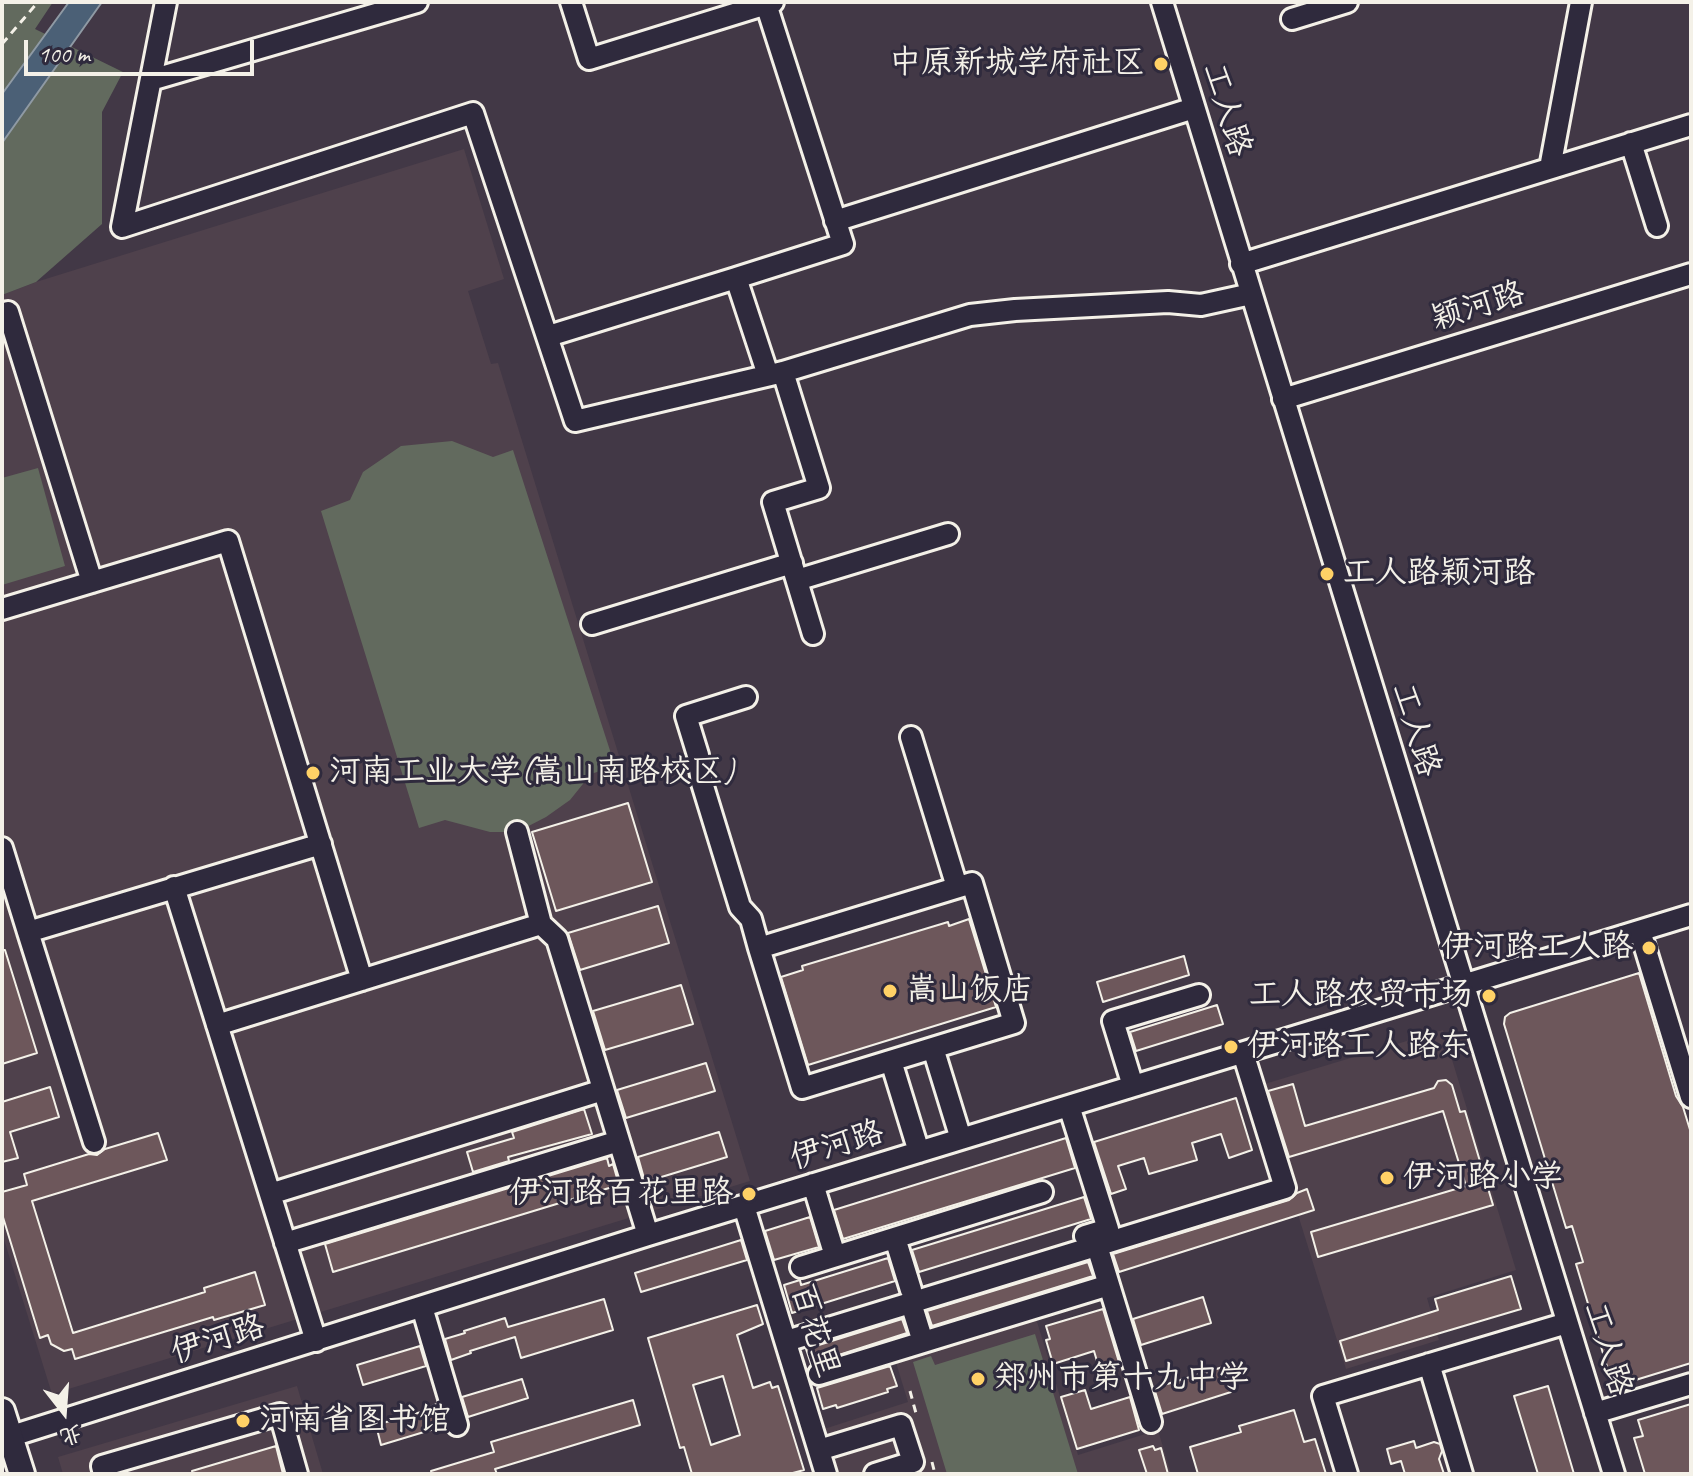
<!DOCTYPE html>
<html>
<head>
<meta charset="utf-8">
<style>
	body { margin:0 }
	#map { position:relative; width:1693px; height:1476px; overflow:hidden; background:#423846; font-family:Caveat,"LXGW WenKai TC",sans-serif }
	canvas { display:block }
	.frame { position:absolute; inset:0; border:4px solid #f4f1e8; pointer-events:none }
	.north { position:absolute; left:24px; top:1372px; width:80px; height:80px; -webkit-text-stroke:6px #2f2a3d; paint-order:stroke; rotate:163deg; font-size:22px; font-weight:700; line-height:32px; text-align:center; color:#f4f1e8 }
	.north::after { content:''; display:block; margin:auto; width:28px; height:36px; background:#f4f1e8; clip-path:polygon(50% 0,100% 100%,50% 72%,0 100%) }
	.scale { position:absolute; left:24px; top:40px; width:230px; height:36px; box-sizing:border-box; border:4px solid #f4f1e8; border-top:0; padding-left:10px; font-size:24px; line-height:28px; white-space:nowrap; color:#f4f1e8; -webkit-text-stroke:6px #2f2a3d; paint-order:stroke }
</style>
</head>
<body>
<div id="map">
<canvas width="1693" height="1476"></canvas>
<div class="frame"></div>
<div class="north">北</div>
<div class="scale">100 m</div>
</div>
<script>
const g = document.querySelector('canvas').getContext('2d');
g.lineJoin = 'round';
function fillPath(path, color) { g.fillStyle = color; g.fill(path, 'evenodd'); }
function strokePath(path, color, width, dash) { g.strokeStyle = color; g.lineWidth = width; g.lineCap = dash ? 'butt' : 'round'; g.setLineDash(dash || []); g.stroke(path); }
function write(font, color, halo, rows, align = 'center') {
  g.font = font + ' Caveat,"LXGW WenKai TC",sans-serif'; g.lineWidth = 6; g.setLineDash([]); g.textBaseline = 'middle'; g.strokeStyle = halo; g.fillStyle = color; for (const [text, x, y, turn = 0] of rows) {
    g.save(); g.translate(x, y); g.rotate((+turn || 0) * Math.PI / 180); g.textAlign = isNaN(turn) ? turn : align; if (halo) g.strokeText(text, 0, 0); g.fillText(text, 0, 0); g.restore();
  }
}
const built = new Path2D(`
	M464 149 504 279 468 291 491 364 498 363 750 1181 52 1394 2 1233V295L36 282Z
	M1443 1030 1516 1270 1427 1298 1439 1340 1346 1369 1258 1086Z
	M1034 1312 1078 1455 1158 1430 1171 1474H838L824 1429 908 1402 894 1356Z
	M297 1386 323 1474H63L58 1457Z`);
const green = new Path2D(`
	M2 2H53L35 29 123 72 102 112V224L36 282 2 295Z
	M452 441 493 457 513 450 615 766 591 774 570 800 546 817 517 832H490L445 820 419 828 321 511 350 500 363 472 401 446Z
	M38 468 65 566 2 585V478Z
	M1035 1334 1078 1474H947L913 1362 931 1356 935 1365Z`);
const water = new Path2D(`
	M69 2H102L2 143V94Z`);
const building = new Path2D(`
	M628 803 652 882 556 911 532 832Z
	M658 906 669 943 580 970 568 933Z
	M969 919 996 1007 808 1065 781 977 803 970 802 966 948 922 949 926Z
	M2 950H5L37 1053 2 1064Z
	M1184 956 1189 975 1103 1002 1097 982Z
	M1639 973 1676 1096 1683 1107 1691 1133V1363L1629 1382 1631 1389 1615 1393 1576 1264 1583 1262 1572 1226 1566 1228 1504 1024 1505 1017 1510 1013Z
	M681 985 693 1024 605 1050 593 1011Z
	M1217 1005 1223 1024 1136 1051 1130 1032Z
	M706 1063 715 1091 626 1118 617 1090Z
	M1446 1080 1452 1085 1460 1112 1465 1111 1493 1205 1318 1257 1311 1232 1466 1186 1443 1111 1289 1157 1268 1091 1293 1084 1305 1126 1434 1088 1438 1081Z
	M50 1087 59 1117 10 1132 18 1158 2 1162V1102Z
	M1236 1098 1252 1150 1229 1158 1221 1134 1192 1143 1197 1160 1149 1174 1144 1158 1118 1166 1126 1189 1111 1194 1094 1142Z
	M584 1109 592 1134 508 1157 509 1161 473 1172 467 1152 514 1138 512 1132Z
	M719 1132 727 1157 645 1182 638 1157Z
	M158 1133 167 1160 32 1201 73 1333 205 1292 204 1288 255 1272 265 1305 214 1320 213 1317 75 1359 72 1349 64 1351 51 1344 48 1335 40 1338 2 1214V1192L27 1185 24 1174 89 1154 97 1155 105 1149Z
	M1066 1138 1075 1168 843 1239 834 1210Z
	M607 1158 609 1166 613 1164 619 1185 333 1272 325 1244Z
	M1307 1189 1314 1210 1119 1272 1113 1254 1289 1200 1297 1193Z
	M1084 1197 1091 1219 919 1272 912 1250Z
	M810 1217 819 1247 774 1260 765 1231Z
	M741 1240 747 1260 641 1292 635 1273Z
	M888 1258 895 1281 792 1313 784 1285 800 1280 801 1285Z
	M1088 1262 1093 1276 932 1326 927 1311Z
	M1511 1276 1521 1309 1346 1361 1340 1341 1438 1310 1435 1299Z
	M1203 1297 1211 1323 1141 1345 1133 1319Z
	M604 1299 613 1330 521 1358 515 1337 470 1351 471 1353 451 1360 445 1339 465 1333 464 1331 505 1318 508 1327Z
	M757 1305 763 1324 737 1335 753 1388 770 1382 772 1388 778 1386 804 1470 789 1474H692L684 1447 680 1448 648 1338ZM723 1376 740 1435 711 1445 693 1385Z
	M1103 1309 1119 1362 1099 1368 1094 1351 1053 1364 1046 1340 1050 1339 1046 1326Z
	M902 1319 907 1333 811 1364 806 1349Z
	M420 1346 426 1366 363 1385 357 1365Z
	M890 1366 897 1386 887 1389 888 1392 837 1408 836 1405 823 1409 817 1388Z
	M1223 1367 1231 1392 1162 1414 1154 1388Z
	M522 1379 528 1398 468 1417 462 1397Z
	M1548 1386 1574 1474H1538L1514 1396Z
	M1085 1390 1091 1409 1130 1397 1139 1430 1077 1449 1061 1397Z
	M633 1400 640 1425 495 1469 497 1474H432L431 1471 494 1452 491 1442Z
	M437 1404 444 1426 381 1445 376 1425 428 1410 427 1408Z
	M1691 1404V1474H1645L1634 1438 1643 1436 1638 1420Z
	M1294 1410 1304 1442 1315 1439 1326 1474H1198L1190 1447 1241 1432 1239 1426Z
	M1414 1441 1416 1448 1434 1442 1440 1444 1442 1451 1439 1459 1444 1474H1405L1401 1461 1391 1464 1387 1449Z
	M276 1446 283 1474H193L192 1471Z
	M1153 1446 1155 1450 1161 1448 1168 1474H1147L1139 1450Z`);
const path = new Path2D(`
	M2 44 38 2
	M910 1391 917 1417
	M932 1462 935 1474`);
const minor = new Path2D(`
	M166 2 122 227 473 113 575 421 783 372 970 315 1015 310 1168 302 1201 305 1251 294
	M571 2 589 59 773 2
	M1162 2 1614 1474
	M1292 19 1347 2
	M151 80 417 2
	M1631 143 1657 226
	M1550 168 1581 2
	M835 221 1194 108
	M1241 264 1691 125
	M736 278 843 244 766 4
	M8 312 92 582
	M555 334 736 278 768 375
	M783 372 819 488 773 502 813 634
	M1283 399 1691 274
	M797 580 948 534
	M2 609 228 541 362 980
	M592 624 792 563
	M746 697 686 716 698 755 702 783 740 907 751 919 759 948
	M911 737 957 887
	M517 832 541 924 557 939 648 1235
	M2 848 28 932 321 844
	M972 883 1014 1023 802 1088 759 948Z
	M174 887 316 1341
	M1640 931 1691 1097
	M28 932 94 1142
	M217 1025 541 924
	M933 1048 961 1139
	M891 1061 919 1152
	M1133 1086 1113 1021 1199 995
	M1069 1106 1108 1229 1085 1236
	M813 1184 835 1256
	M270 1194 603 1090
	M744 1206 826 1474
	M895 1238 911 1290
	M285 1243 619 1141
	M1097 1246 1151 1422
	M801 1267 1042 1192
	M911 1303 923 1342
	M422 1307 457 1425
	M793 1339 1285 1188 1243 1053
	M1429 1364 1462 1474
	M819 1374 1109 1285
	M1595 1413 1691 1384
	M2 1439 648 1235 1691 915
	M819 1450 901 1425 913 1462 875 1474
	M104 1474 102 1466 280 1414 297 1474
	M1347 1474 1323 1396 1567 1323`);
const major = new Path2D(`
	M2 1411 22 1474`);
const markers = [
	[1161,64,8,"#ffd166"],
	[1327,574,8,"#ffd166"],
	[313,773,8,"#ffd166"],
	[1649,948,8,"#ffd166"],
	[890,991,8,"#ffd166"],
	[1489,996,8,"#ffd166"],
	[1231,1047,8,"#ffd166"],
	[1387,1178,8,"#ffd166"],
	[749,1194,8,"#ffd166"],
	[978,1379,8,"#ffd166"],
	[243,1421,8,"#ffd166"]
];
const poiNames = [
	["中原新城学府社区",1145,64,"right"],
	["工人路颖河路",1343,574],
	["河南工业大学(嵩山南路校区)",329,773],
	["伊河路工人路",1633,948,"right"],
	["嵩山饭店",906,991],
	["工人路农贸市场",1473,996,"right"],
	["伊河路工人路东",1247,1047],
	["伊河路小学",1403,1178],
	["伊河路百花里路",733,1194,"right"],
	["郑州市第十九中学",994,1379],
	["河南省图书馆",259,1421]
];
const streetNames = [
	["工人路",1226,110,73],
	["颖河路",1478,307,-17],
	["工人路",1415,730,73],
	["伊河路",837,1146,-17],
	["百花里",814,1331,73],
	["伊河路",218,1340,-17],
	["工人路",1607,1349,73]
];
fillPath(built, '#4f414c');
fillPath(green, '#626a5e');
fillPath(water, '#4b6076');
strokePath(water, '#8f9aa4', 2);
fillPath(building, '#6d575b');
strokePath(building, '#f4f1e8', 2);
strokePath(minor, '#f4f1e8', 26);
strokePath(major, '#f4f1e8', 30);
strokePath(path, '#f4f1e8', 3, [8, 6]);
strokePath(minor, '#2f2a3d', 20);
strokePath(major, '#2f2a3d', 24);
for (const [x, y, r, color] of markers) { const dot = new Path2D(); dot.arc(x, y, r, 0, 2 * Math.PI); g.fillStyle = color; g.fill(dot); strokePath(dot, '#2f2a3d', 3); }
write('32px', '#f4f1e8', '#2f2a3d', poiNames, 'left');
write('32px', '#f4f1e8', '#2f2a3d', streetNames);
</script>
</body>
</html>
